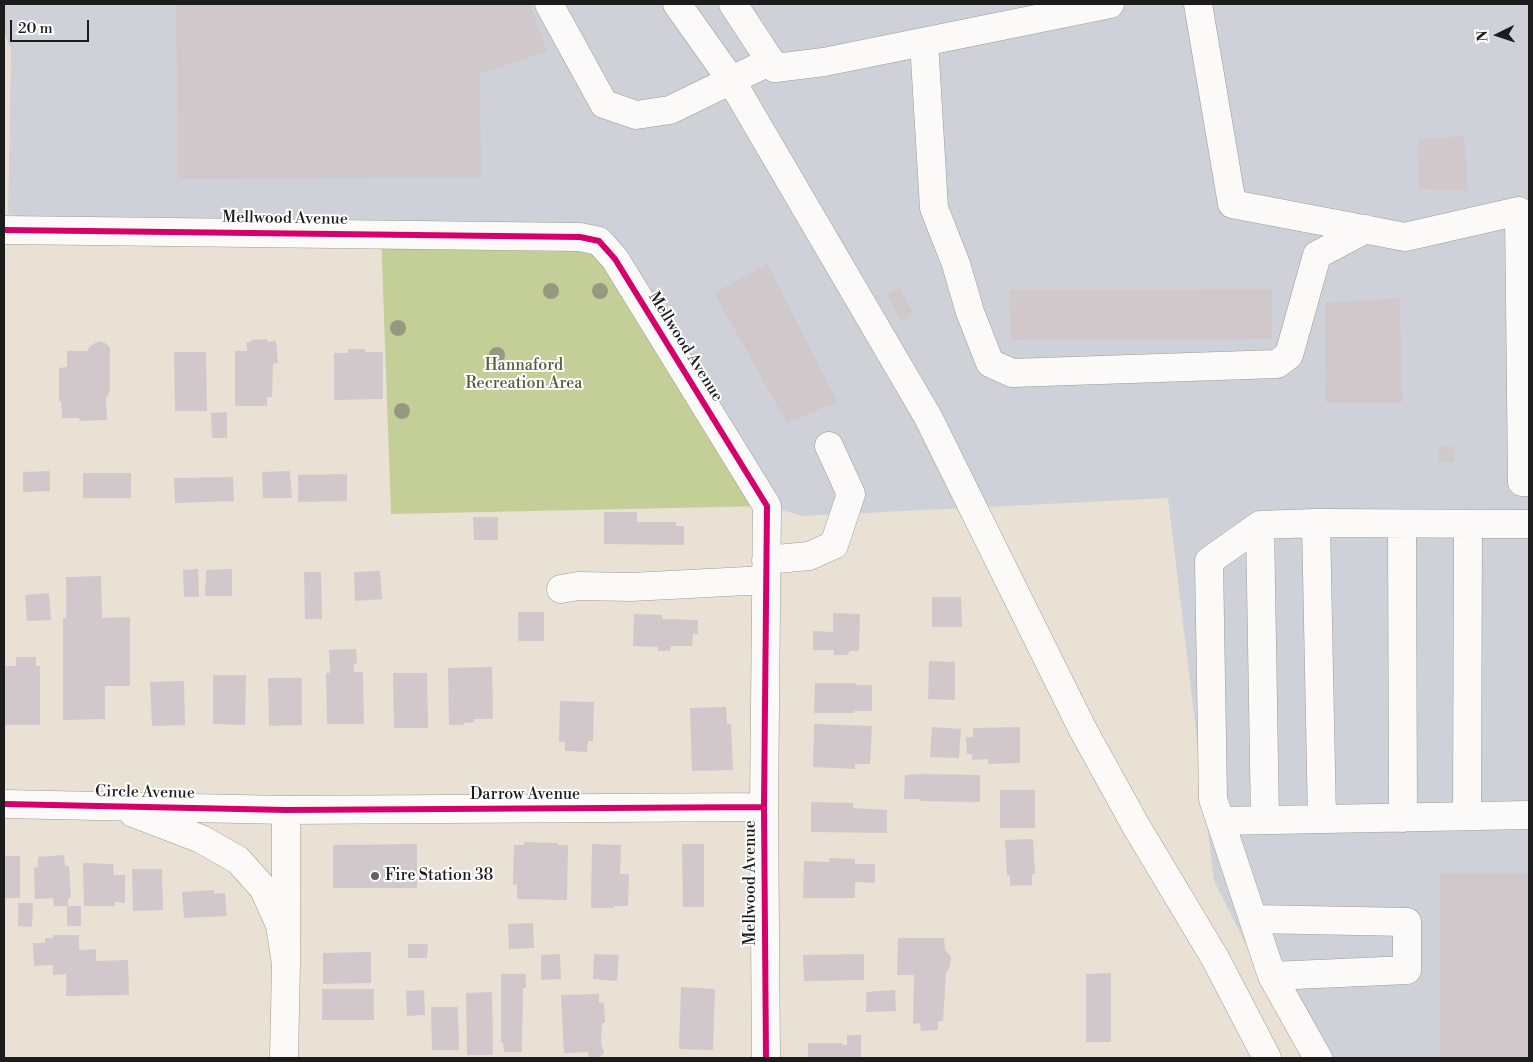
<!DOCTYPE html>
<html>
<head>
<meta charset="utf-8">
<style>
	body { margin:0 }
	#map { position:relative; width:1533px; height:1062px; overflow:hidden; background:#e9e1d3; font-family:"Libre Bodoni",serif }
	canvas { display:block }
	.frame { position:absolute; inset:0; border:5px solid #1c1c1c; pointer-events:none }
	.north { position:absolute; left:1473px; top:10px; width:50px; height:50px; -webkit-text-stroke:4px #fff; paint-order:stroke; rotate:266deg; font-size:14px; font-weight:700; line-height:20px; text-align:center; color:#1c1c1c }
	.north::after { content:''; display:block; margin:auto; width:18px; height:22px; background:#1c1c1c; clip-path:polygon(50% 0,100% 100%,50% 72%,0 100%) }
	.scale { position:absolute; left:10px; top:20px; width:79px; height:22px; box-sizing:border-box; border:2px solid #1c1c1c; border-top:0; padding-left:6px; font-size:15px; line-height:18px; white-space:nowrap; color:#1c1c1c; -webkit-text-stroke:4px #fff; paint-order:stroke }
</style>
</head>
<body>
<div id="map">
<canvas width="1533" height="1062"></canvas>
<div class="frame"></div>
<div class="north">N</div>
<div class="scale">20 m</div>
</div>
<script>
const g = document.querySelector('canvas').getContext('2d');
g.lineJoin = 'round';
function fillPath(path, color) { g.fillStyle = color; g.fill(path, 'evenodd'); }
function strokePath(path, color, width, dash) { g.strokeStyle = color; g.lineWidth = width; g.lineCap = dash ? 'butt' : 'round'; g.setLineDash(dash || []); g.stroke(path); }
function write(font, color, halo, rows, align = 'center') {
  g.font = font + ' "Libre Bodoni",serif'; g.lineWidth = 4; g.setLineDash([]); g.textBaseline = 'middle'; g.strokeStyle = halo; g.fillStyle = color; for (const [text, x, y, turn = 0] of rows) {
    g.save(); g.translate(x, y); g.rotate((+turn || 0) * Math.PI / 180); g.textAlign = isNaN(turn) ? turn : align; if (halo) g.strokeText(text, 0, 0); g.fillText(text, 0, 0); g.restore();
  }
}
const industrial = new Path2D(`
	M4 4H1529V1058H1303L1214 881 1168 498 803 516 767 506 615 259 79 230 8 214 11 50 4 31Z`);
const green = new Path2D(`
	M381 234 599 241 767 506 391 514Z`);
const building = new Path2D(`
	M176 4H530L547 51 480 74 481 177 178 179Z
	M1464 136 1468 191 1419 189 1418 139Z
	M767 264 838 402 787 423 714 293Z
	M900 287 914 314 901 321 886 294Z
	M1272 289V339L1011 340 1010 290Z
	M1400 298 1402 403H1326L1325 303Z
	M267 339 268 342 276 341 278 363 273 364 272 397H267V406H235V351H247L246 342H251V340Z
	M99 341 105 343 109 346 110 349V391L106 398 107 420 80 421 79 418H62L61 401H59V368L67 367V351H87L90 346Z
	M348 349H365V352H383V399L334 400V353H348Z
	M174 352H206L207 411H175Z
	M227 412V438H212L211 413Z
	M1439 446 1455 447 1454 462H1438Z
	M50 471V491L23 492V472Z
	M290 471 292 498H263L262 472Z
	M83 473H131V498H83Z
	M347 474V501L298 502V475Z
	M233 477 234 501 175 503 174 478Z
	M604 512H637V522H676V526H684V545L604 544Z
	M473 517H498V540H474Z
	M198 569 199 597H184L183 570Z
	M232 569V596H205L206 570Z
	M380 571 382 599 355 601 354 572Z
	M304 572H321L322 619H305Z
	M101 576 102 618 130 617V686H105V719L63 720V618H66V577Z
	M49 593 51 620 27 621 25 595Z
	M932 597H961L962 627H932Z
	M518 612H544V641H518Z
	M833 613 860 614 859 651H849L848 655H834V650H813V631L833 632Z
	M634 614 662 615V619L698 620V634H693L692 646H671L670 651H658V647L633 646Z
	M356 649 357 664H354V672H363L364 724H327L326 673H330L329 650Z
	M16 657H36V666H40V725H4V666H16Z
	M929 661 955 662V700L928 699Z
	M492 667 493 719H474V722L464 723 463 725H449L448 668Z
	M393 673H427L428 728H394Z
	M213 675H246L245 725 213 724Z
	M268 678H302V725L269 726Z
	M184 681 185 725 152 726 150 682Z
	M815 683H856V685H872V711H854V713H814Z
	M560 701 594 702 593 741H588L587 752 565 751V742H559Z
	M726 707 727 724H731L733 770 692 771 690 708Z
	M814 724 872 726 870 764H855V769L813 767Z
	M932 727 961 729 959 758 930 757Z
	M1020 727V763L988 764V759L972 760V754H967L966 737H973V728Z
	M920 774 980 775V802L919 801V799H904L905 775Z
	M1000 790H1035V828H1000Z
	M811 802 853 803V808L887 810V833L811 832Z
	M1033 839 1035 874H1032V885L1010 886V875L1007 876 1005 840Z
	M524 842 558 843V845H568L567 900 517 899V884L513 885 514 845H524Z
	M417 844V888H333V845Z
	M592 844 621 845 620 874H629L628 906H614V908H591Z
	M682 844H704V907H683Z
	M64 855 65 866H69L71 898H68V906H54L53 898 35 899 34 868 38 867V857Z
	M4 856H20V898H4Z
	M829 858 855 859V864H875V883L855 882V898H803L804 861 830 862Z
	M83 863 113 864 114 875H125V903L115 902V906H84Z
	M132 869H162L163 910 133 911Z
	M1440 873H1529V1058H1440Z
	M214 890V894L225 893 227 916 184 918 182 892Z
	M18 903H33L32 927 18 926Z
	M67 906H81V926H67Z
	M533 923 534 948 509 949 508 924Z
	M53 935H79V950L96 949V961L128 960 129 995 66 996V974L53 975V965L34 966 33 943H45V938H53Z
	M898 938H944L945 949 951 957 950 967 946 973 943 1021H938V1030L921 1031 920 1023 913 1024 914 975H897Z
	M408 944H428L427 958H408Z
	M371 952V983L323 984V953Z
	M560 954 561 979 541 980V955Z
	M594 954 619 955 617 981 593 979Z
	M864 954V980L804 981 803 955Z
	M1111 973V1042H1086V974Z
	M501 974H526V988H523L522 1052H504L503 1043 501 1042Z
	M681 987 715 989 713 1050 679 1049Z
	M322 989H374V1020H322Z
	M424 990 425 1015 407 1016 406 991Z
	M895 990 896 1011 866 1012V992Z
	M492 992 493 1055H467L466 993Z
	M599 994V1002L604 1004 605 1023H602L601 1042 604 1053 598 1058 589 1057 588 1052 564 1053 561 995Z
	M431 1007H458L459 1050H432Z
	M847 1035H861V1058H808V1043H842V1045H847Z`);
const minor = new Path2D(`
	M549 4 604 104 636 115 670 110 771 61
	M677 4 731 80 928 417 1082 728 1136 826 1215 958 1267 1058
	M733 4 775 68 824 62 1110 4
	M1198 4 1232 204 1405 237 1519 211 1522 482H1529
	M924 42 934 208 956 264 970 312 990 363 1012 373 1277 364 1289 355 1317 255 1366 229
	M4 230 580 237 599 241 615 259 767 506 764 807 766 1058
	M1316 523 1322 819
	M1402 524 1403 818
	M1260 525 1265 820
	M766 560 809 556 834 545 851 494 829 446
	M561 589 578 586 631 587 766 580
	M4 804 286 810 764 807
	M133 813 201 839 238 860 264 889 280 925 286 964
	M1467 816 1468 524
	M1221 821 1529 815
	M1253 919 1407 922V970L1272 976
	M284 1058 286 964V810
	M1318 1058 1272 976 1213 799 1209 561 1260 525 1316 523 1529 524`);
const cycleway = new Path2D(`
	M4 230 580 237 599 241 615 259 767 506 764 807 766 1058
	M4 804 286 810 764 807`);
const trees = [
	[551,291],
	[600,291],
	[398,328],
	[497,355],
	[402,411]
];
const markers = [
	[375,876,5,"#64615c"]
];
const streetNames = [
	["Mellwood Avenue",285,219,1],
	["Mellwood Avenue",685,347,58],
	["Circle Avenue",145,793,1],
	["Darrow Avenue",525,795],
	["Mellwood Avenue",751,883,-90]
];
const parkNames = [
	["Hannaford",524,366],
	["Recreation Area",524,384]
];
const poiNames = [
	["Fire Station 38",385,876]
];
fillPath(industrial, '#cfd1d9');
fillPath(green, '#c4cf97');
fillPath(building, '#d1c8cc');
strokePath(minor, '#9f9b93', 29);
strokePath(minor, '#fcfaf8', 28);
strokePath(cycleway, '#d6006c', 6);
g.fillStyle = '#96997f';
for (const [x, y] of trees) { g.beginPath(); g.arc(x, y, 8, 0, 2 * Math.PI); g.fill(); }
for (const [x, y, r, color] of markers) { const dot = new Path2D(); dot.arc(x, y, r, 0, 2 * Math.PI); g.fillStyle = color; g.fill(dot); strokePath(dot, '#fff', 2); }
write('16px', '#1c1c1c', '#fff', streetNames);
write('16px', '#535e3a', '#fff', parkNames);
write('16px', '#1c1c1c', '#fff', poiNames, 'left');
</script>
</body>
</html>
